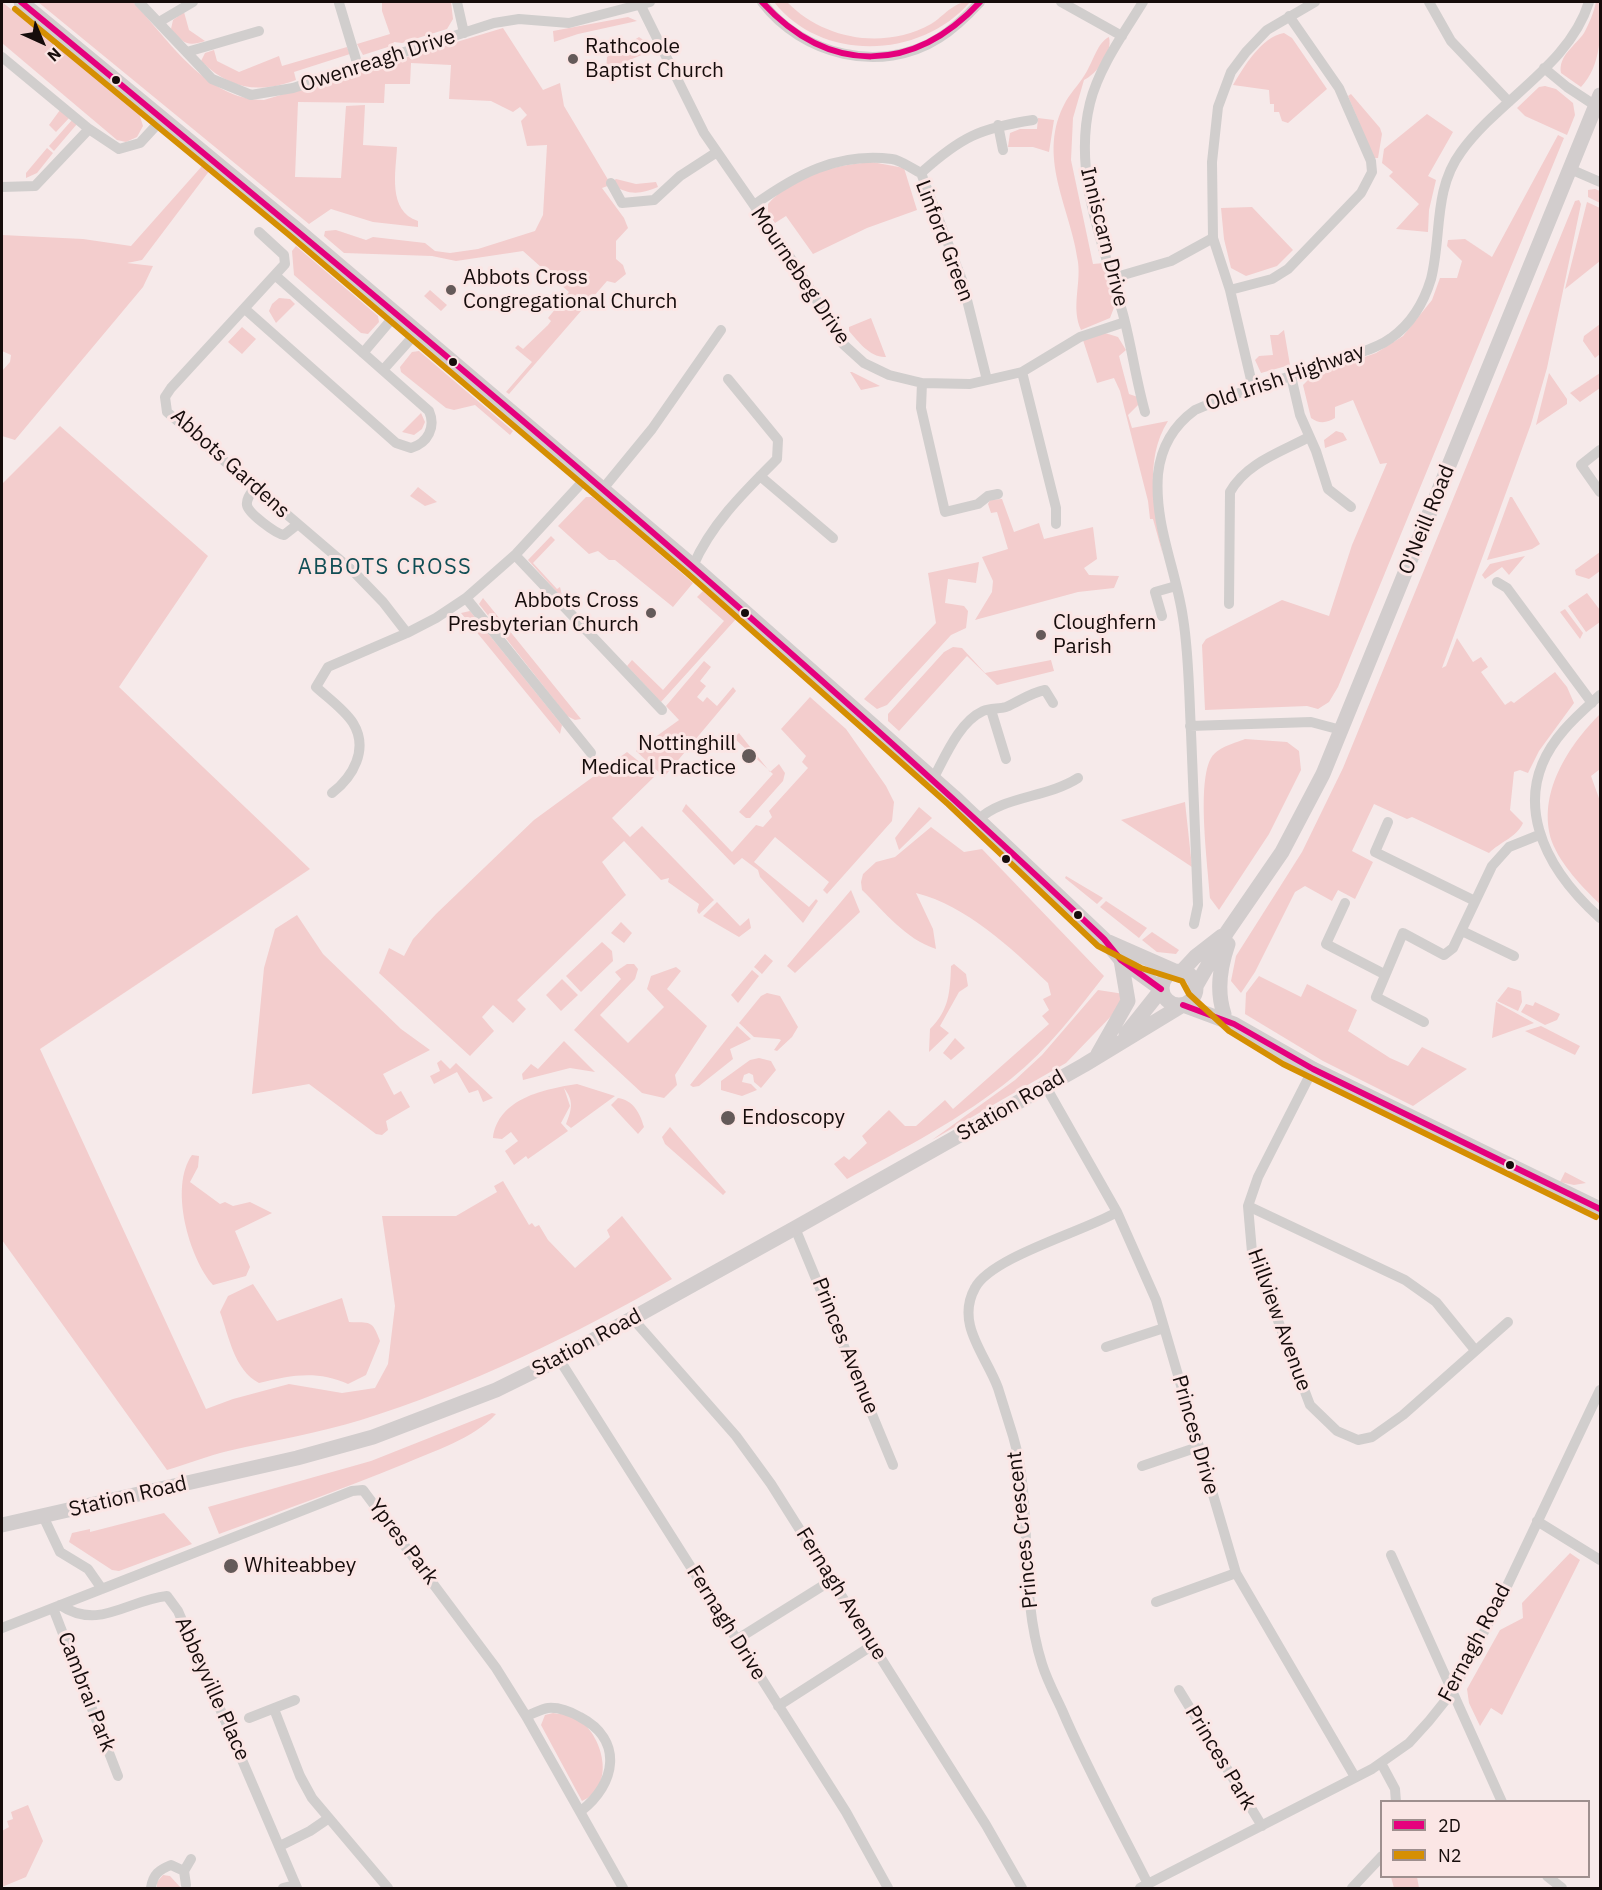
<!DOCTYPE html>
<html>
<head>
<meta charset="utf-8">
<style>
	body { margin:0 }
	#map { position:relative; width:1602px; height:1890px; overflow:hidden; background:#f6eaea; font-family:"IBM Plex Sans",sans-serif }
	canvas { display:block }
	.frame { position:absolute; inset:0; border:3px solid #160c0b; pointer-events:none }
	.legend { position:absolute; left:1380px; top:1800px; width:210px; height:78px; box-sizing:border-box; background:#fbe6e5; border:2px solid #9f8f8e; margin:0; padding:8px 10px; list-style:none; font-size:18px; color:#160c0b }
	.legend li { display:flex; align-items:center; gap:12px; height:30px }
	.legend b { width:30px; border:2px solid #9f8f8e }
	.north { position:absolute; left:12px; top:12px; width:60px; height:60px; -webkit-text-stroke:4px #fbe6e5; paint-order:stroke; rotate:136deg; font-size:16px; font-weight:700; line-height:24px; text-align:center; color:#160c0b }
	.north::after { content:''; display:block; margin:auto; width:21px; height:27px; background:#160c0b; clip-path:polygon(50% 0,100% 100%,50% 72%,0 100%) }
</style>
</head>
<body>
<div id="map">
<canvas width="1602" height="1890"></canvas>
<div class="frame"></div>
<ul class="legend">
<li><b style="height:8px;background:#e5007d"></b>2D</li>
<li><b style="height:8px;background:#d58f02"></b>N2</li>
</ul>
<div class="north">N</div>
</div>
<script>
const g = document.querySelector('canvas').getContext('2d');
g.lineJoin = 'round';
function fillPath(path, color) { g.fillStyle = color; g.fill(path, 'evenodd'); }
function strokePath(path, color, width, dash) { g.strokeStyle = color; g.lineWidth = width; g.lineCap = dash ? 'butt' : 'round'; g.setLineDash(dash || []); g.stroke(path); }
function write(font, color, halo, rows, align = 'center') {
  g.font = font + ' "IBM Plex Sans",sans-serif'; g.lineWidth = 6; g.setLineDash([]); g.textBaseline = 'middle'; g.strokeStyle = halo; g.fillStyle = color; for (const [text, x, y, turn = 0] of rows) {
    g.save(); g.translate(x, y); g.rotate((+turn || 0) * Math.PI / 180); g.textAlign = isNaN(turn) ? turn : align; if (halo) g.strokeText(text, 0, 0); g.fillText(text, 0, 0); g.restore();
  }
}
const green = new Path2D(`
	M2 2 138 110 143 126 137 137 126 142 117 140 2 43Z
	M38 2H133C169 40 206 100 264 100L503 28 543 90 560 83 564 106 610 183 616 179 636 184 656 182 658 187C642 194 627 196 613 184L602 188 624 218 628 228 616 241V259L623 265 626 274 615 283 607 281 509 394 506 392 532 362 515 348 518 345 523 349 548 325 551 321 548 318 569 292 523 251 456 261 432 256 344 253 324 236 325 231 336 230 366 240 373 237 425 243 435 251 450 253 478 249 535 231 543 215 547 145 527 146 521 121 527 115 520 107 513 112 491 101 449 99 451 65 411 63 410 84H385L384 103 298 102 295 177 341 178 346 106 365 105 363 145 397 147C396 171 387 211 418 221V227L373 222 331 209 309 224Z
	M382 2H451L453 19 447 29 402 43 394 42 391 46 363 55 357 44 390 34 382 11Z
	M774 2H787C824 40 884 50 931 24 944 16 954 1 970 2 921 59 822 63 774 2Z
	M1596 2H1600C1601 32 1602 65 1581 87L1561 73C1558 56 1575 46 1584 33 1589 24 1594 12 1596 2Z
	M184 12 189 30 205 41C187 47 183 43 171 29L173 20Z
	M628 17 637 21 578 34 554 42 553 31Z
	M1284 33 1292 38 1327 89 1288 123 1282 121 1279 112H1274V104H1270L1269 90 1233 85C1243 68 1262 36 1284 33Z
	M639 37 648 43 651 51 606 70 607 57Z
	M1109 37C1113 54 1096 74 1084 80L1073 118 1071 160 1093 264 1104 263 1115 305 1110 318 1081 330C1071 308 1081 285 1078 262 1071 208 1035 156 1066 101 1072 91 1081 82 1087 71 1093 61 1098 42 1109 37Z
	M347 47 350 54 294 72 296 80C259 94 229 89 201 61L205 53 214 50 217 61 239 72 279 56 282 66Z
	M1545 86 1556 89 1573 103 1575 115 1567 135 1525 116 1517 108 1539 87Z
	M1351 94 1380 128 1382 134 1378 158H1374L1348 96Z
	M60 110 70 117 56 132 49 125Z
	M1427 114 1453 132 1428 176 1436 180 1429 210 1428 232 1396 229 1419 204 1389 176 1393 172 1382 163 1384 149Z
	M1038 118 1054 120 1049 152 1033 147H1008L1010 133 1020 129H1037Z
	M72 120 77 124 54 151 49 146Z
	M1558 135 1564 138 1338 687 1329 702 1318 709 1307 706 1205 710 1202 645 1206 639 1282 600 1329 616 1352 545 1387 463 1380 464 1353 400 1335 407V418C1327 423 1319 424 1311 418L1303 385 1313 375 1376 353 1403 336 1432 300 1440 278H1457L1462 261 1447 246 1448 240 1465 239 1492 257Z
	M47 148 53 153 37 173 26 178V173Z
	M210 157 216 162 142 260 127 263 153 266 143 287 15 440 2 436V371L10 362 11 355 2 351V235L83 239 131 246Z
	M872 162 904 168 917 210 867 228 813 254 786 216 775 223 768 213V204C794 175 834 165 872 162Z
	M1595 189 1600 191V203L1588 197V190Z
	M1579 200 1581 204 1547 368 1531 424 1442 668 1446 666 1457 638 1473 662 1481 657 1488 667 1481 672 1505 705 1511 701 1514 703 1555 672 1567 687 1574 703 1539 751 1528 773 1520 770 1514 772 1510 810 1523 823C1517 837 1500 842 1489 853L1412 817 1407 819 1374 804 1352 851 1373 862 1355 899 1338 890 1332 901 1305 886 1295 892 1255 972 1241 993 1231 981 1236 956 1302 852 1343 768 1575 201Z
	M1587 202 1600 208V261L1565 289Z
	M1252 207 1293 250 1277 266 1246 276 1231 268 1224 239 1221 208Z
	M296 246 378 316 379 322 368 334 361 333 294 275 292 251Z
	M430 290 447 305 441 311 424 296Z
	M279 298 290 299 295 304 276 323 269 311 272 304Z
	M871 318 886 357C870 358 858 341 849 331V327Z
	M1600 324V354L1595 358 1583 341 1584 336Z
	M242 327 256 339 242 354 228 342Z
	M1284 330 1290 365 1261 373 1255 360 1259 356 1273 355 1270 335H1278Z
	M1105 333 1118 337 1126 350 1119 356 1129 394 1138 397 1140 403 1128 415 1132 428 1168 421C1143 460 1155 512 1163 555L1153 519H1150L1148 501 1120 391 1114 378 1097 383 1083 340Z
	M419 351 513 431 510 435 475 405 454 410 446 408 401 372 400 367 412 352Z
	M850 372H852L880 386 861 390Z
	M1549 373 1567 399V404L1536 425Z
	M1600 373V388L1580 402 1570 393Z
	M421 413 425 422 422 429 414 435 402 432Z
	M60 426 208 556 119 687 310 869 40 1049 206 1409 233 1399 289 1384 342 1393 375 1388 388 1364 395 1306 382 1216H456L497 1192 494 1186 503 1181 529 1225 532 1223 535 1227 539 1225 548 1240 575 1268 610 1237 607 1230 622 1216 672 1279C577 1334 467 1387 361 1420 317 1433 272 1441 228 1451 207 1456 187 1464 167 1470L2 1240V484Z
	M1336 431 1343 433 1347 440 1325 448 1324 440Z
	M418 487 437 502 425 506 410 496Z
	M586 497H592L604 506 693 583 673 607 615 560H609L598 551 589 554 558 526Z
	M1510 497H1512L1540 544 1532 549 1487 560Z
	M1002 499 1014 532 1039 523 1044 539 1093 527 1097 559 1084 568 1089 575 1119 576 1114 588 1078 592 975 620 992 592 993 581 982 557 1008 549 997 512 991 513 988 504 990 500Z
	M551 536 555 540 533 563 557 589 560 587 563 599 528 560Z
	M1600 552V571L1589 579 1576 575 1575 570Z
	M1525 556 1509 575 1502 567 1485 579 1482 575 1490 564Z
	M979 562 976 583 948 579 945 603 964 606 968 611 966 628 951 635 887 705 877 709 864 699 936 623 928 573Z
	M703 591 736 619 661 702 627 666 632 660 663 690 724 621 697 597Z
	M1587 593 1600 610V622L1586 632 1568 606Z
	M483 598 581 719 575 720 567 716 479 604Z
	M1565 609 1583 633 1580 639 1560 612Z
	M470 611 562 725 560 734 461 613Z
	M953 647 962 648 985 673 1051 660 1054 671 997 685 967 656 899 731 888 721V714L944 652Z
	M704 661 711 667 700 681 706 686 697 697 703 702 707 697 717 706 733 687 736 691 664 777 636 751 679 720 666 706Z
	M810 697 846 729 886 786 894 802 892 821 827 894 823 890 829 882 775 837 754 862 809 907 816 899 818 901 803 923 760 877 758 870 742 858 734 865 682 811 686 804 732 852 756 825 763 827 772 817 769 811 808 768 802 762 806 756 781 729Z
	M1600 714V769L1591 776 1600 801V904C1583 888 1561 865 1552 842 1536 794 1569 745 1600 714Z
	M739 733 770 772 779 764 785 773 783 781 750 818H746L739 812 773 774 734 738Z
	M1245 739 1287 742 1299 751 1301 770 1269 834 1219 910 1210 898C1208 866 1197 788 1210 760 1216 747 1233 744 1245 739Z
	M627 752 656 775 612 818 630 837 642 826 714 900 699 914 697 911 699 904 668 882 669 878 661 880 624 841 602 862 626 895 517 1000 526 1009 513 1023 493 1005 482 1017 494 1031 470 1056 379 973 389 948 404 956 413 939 436 914 534 820Z
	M1185 802 1192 867 1121 820Z
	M919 807 932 818 899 850 895 838Z
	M931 827 964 852 982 849 1104 976C1077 1011 1047 1050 1012 1078 963 1118 903 1149 847 1179L834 1164 844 1156 849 1160 867 1143 862 1136 889 1110 905 1126H916L945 1100 953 1109 1049 1024 1042 1016 1049 1010 1043 999 1051 995 1048 983C1010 947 967 906 916 893L933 929 936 949C904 938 886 913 862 890L861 882 863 874 876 862 895 857Z
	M1066 876 1103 898 1097 904 1065 878Z
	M851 890 860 912 795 973 787 966Z
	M1106 901 1147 928 1139 938 1100 907Z
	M717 902 740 926 749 918 751 928 739 937 703 916Z
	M297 915 323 954 401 1029 430 1050 383 1074 394 1095 401 1091 410 1107 386 1121 388 1130 382 1135 376 1134 309 1084 252 1094 264 968 275 929Z
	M621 922 632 933 624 943 611 933Z
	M1152 932 1179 950 1176 954 1157 952 1142 940Z
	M602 942 612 951 613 961 581 992 566 976Z
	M765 954 773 961 762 974 754 967Z
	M627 964H634L638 969 635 979 600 1015 628 1043 664 1007 647 989 651 976 676 967 681 971 667 989 707 1026 675 1075 677 1085 664 1098 642 1093 574 1030 621 979 615 972Z
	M954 964 966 974 968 986 959 992 940 1026 949 1033 929 1052 930 1029C949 1010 950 993 951 966Z
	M752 970 759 976 738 1003 731 995Z
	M1259 976 1301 997 1307 984 1357 1010 1348 1031 1390 1058 1408 1066 1422 1047 1467 1069 1413 1106 1323 1061 1245 1014 1246 993Z
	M562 979 578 995 561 1011 546 995Z
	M1508 987 1521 991 1522 1002 1518 1011 1497 1001Z
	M1098 990 1124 994 1119 1008 1066 1063 932 1140 1015 1080 1042 1055Z
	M767 993 780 996 798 1027 792 1037 777 1051 774 1050 781 1040 779 1039 754 1037 739 1023 761 996Z
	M1496 1002 1534 1023 1492 1038Z
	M1535 1002 1560 1014 1557 1020 1545 1025 1521 1012 1526 1004 1533 1006Z
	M737 1026 751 1039 730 1049 733 1059 699 1086 693 1087 690 1085Z
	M1541 1026 1580 1046 1575 1055 1525 1031Z
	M955 1038 965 1048 951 1060 943 1053Z
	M564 1041 595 1072 570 1068 523 1080 522 1074 531 1064 538 1069Z
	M759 1058 771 1061 776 1070 761 1088 754 1082 753 1075 749 1073 744 1075 742 1082 751 1084 757 1090 742 1096 721 1090V1081L750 1060Z
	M441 1060 450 1069 456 1063 493 1098 483 1102 478 1090 469 1093 457 1072 434 1084 430 1076 440 1071 437 1063Z
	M577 1084 615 1096 571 1128 566 1124C572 1109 574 1101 564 1088L570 1106 561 1123 568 1131 528 1159 526 1156 514 1165 505 1151 518 1141 511 1132 502 1139 493 1138C498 1098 545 1089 577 1084Z
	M618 1098C633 1100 640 1113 644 1127L638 1134 611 1105Z
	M670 1127 726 1192 723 1195 665 1144 662 1137Z
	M192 1155 199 1156 198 1167 190 1182 220 1204 225 1202 233 1206 250 1202 272 1213 235 1231 250 1267 246 1276 213 1285C189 1258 169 1187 192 1155Z
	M1565 1172 1586 1183 1574 1185 1560 1182Z
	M253 1284 277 1321 342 1298 349 1322C370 1323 372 1319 380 1341L366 1375 348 1384C317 1370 291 1375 259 1383 234 1370 229 1336 220 1312L228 1296Z
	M492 1413 496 1414C472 1440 435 1450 404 1464 343 1489 281 1511 219 1534L208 1507 371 1461Z
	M164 1513 192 1544 119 1571 112 1570 69 1542 72 1533 90 1529V1532Z
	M1570 1553 1580 1560 1502 1715 1491 1708 1480 1726 1469 1703 1467 1689 1500 1630 1523 1618 1522 1603Z
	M553 1713C561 1714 570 1715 576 1718 603 1733 617 1787 582 1801L541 1725 545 1715Z
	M28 1805 43 1841 26 1877 2 1887V1831L9 1827 7 1821 13 1819 11 1812Z
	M163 1875 170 1876 181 1888H157V1882Z
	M1391 1877H1417L1419 1888H1394Z`);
const street = new Path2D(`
	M139 2 212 79 251 95 293 88 494 23 519 19 569 23 650 2
	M457 2 464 33
	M762 2C802 55 881 75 939 38 955 28 968 15 980 2
	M1061 2 1122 36
	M1143 2C1124 33 1099 67 1090 103 1072 176 1105 248 1124 318 1132 349 1136 380 1145 412
	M1429 2 1451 41 1509 102
	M339 3 358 66
	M641 6 704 133 796 266 843 344 864 363 889 375 922 383 970 384 1022 372 1080 337 1125 322
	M159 22 193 2
	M187 52 259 31
	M2 57 89 129 119 149 140 143 163 118
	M1544 68 1567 87 1596 106
	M998 125 1003 150
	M1570 169 1600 182
	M921 173C961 137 980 128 1033 120
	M611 183 622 203 654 200 680 176 717 152
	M2 187 35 186 89 129
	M754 205C796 175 837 152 892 159 901 160 912 169 921 173L962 280 987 380
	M259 232 284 255 285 264 171 388 165 397 167 412 353 571 383 602 407 633
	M1113 278 1171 261 1213 238
	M1230 290 1272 279 1288 269 1361 193 1372 172 1371 161 1339 88 1289 16
	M245 309 396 443 411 448C428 443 436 427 429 411L276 276
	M363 353 396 314
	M383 370 417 332
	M1022 372 1056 508V524
	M1291 376 1300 415 1316 451 1328 489 1351 507
	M922 383 921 408 945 512 978 504 988 496 998 494
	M1253 388 1230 290 1213 238 1212 162 1218 107 1231 72 1246 52 1267 30 1315 2
	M1600 450 1581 465 1600 492
	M760 476 833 538
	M255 487C252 492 246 498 247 505 248 513 276 534 284 535L298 524
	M602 490 652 429 721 330
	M515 555 662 710
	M693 566C711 524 745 491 777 459L778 440 728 379
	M1497 582 1507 588 1592 703
	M466 598 591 753
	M1229 604 1230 492C1246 463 1281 452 1309 437
	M1162 616 1155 592 1176 586
	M1600 695C1588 706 1575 717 1564 730 1506 796 1544 868 1600 918
	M991 710 1006 759
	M1190 726 1311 722 1341 730
	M933 779C945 757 959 722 983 711 990 708 999 709 1006 707 1020 701 1030 693 1045 690L1053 703
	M332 793C353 777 369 749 353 723 345 710 328 698 316 687L328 667 407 633 436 618 466 598 516 554 587 477
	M978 820C1002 796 1047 798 1078 778
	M1388 822 1375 852 1475 901
	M1345 903 1326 944 1384 974
	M1194 924 1198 905C1196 847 1193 789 1191 732 1189 694 1189 655 1183 618 1176 569 1154 525 1158 474 1161 447 1173 426 1195 410 1244 388 1296 376 1345 358 1361 352 1378 348 1391 338 1411 324 1424 302 1431 279 1442 236 1433 190 1461 152 1499 99 1569 66 1589 2
	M1462 931 1514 956
	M1424 1022 1376 997 1403 933 1444 955 1453 948 1492 866 1509 847 1539 835
	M1313 1069 1258 1177 1248 1206 1252 1252 1310 1405 1337 1431 1358 1440 1372 1437 1403 1415 1508 1322
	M1046 1087 1117 1212 1156 1300 1236 1573 1355 1777
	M1248 1206 1405 1280 1436 1302 1475 1350
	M1117 1212C1085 1231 991 1257 975 1288 955 1324 986 1355 998 1388 1003 1404 1008 1420 1013 1436 1034 1507 1018 1589 1042 1664 1047 1680 1055 1695 1062 1710 1087 1769 1119 1826 1148 1884
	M795 1228 893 1465
	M633 1319 736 1436 771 1484 986 1825 1022 1888
	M1106 1347 1164 1328
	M559 1359 846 1812 888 1888
	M1142 1466 1198 1447
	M43 1516 60 1552 88 1569 102 1589
	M1537 1521 1600 1560
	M1391 1555 1502 1802
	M1156 1602 1236 1573
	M60 1605C99 1631 127 1600 167 1596L178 1611 297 1888
	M53 1608 118 1776
	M2 1628 352 1491 363 1490 496 1668 526 1716 623 1888
	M736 1640 832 1580
	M1179 1690 1262 1826
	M778 1706 873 1645
	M274 1709 300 1776 312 1798 388 1888
	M526 1716C533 1714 541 1709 548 1708 559 1707 571 1712 580 1717 624 1740 616 1784 581 1811
	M249 1718 295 1700
	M1381 1763 1395 1789 1396 1802
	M280 1846 310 1831 329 1818
	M1547 1876 1562 1888
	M186 1885 184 1871 191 1859
	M151 1888C153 1874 159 1870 171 1865L184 1871
	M283 1888 295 1885
	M1140 1888 1372 1769 1409 1743 1429 1721 1453 1691 1498 1605 1600 1390
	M1352 1888 1382 1856`);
const secondary = new Path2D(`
	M21 2 294 227 693 566 954 797 1104 939 1121 960 1161 989
	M1109 942 1175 971
	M1162 988a17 17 0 1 1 34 0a17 17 0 1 1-34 0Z
	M1182 971 1195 957 1222 936
	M1196 986 1227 932 1282 852 1323 774 1600 95
	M1183 1005 1234 1024 1313 1069 1600 1209
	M1224 1014C1216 990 1220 967 1228 944
	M1126 1034 1161 990
	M1098 1054 1128 1001 1121 960
	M2 1525 297 1458 373 1437 496 1390 559 1359 795 1228 1084 1065 1181 1006`);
const bus1 = new Path2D(`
	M21 2C389 306 757 611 1104 939L1121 960 1161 989
	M762 2C829 75 913 74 980 2
	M1183 1005 1234 1024 1313 1069 1600 1209`);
const bus2 = new Path2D(`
	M15 9 288 234 687 573 948 804 1098 946 1141 968 1182 981 1189 994 1229 1031 1283 1064 1596 1217`);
const markers = [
	[573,59,6,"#645a59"],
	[116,80,5,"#160c0b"],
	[451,290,6,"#645a59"],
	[453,362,5,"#160c0b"],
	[651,613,6,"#645a59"],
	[745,613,5,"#160c0b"],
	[1041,635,6,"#645a59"],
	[749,756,8,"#645a59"],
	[1006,859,5,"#160c0b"],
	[1078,915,5,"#160c0b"],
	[728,1118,8,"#645a59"],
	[1510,1165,5,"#160c0b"],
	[231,1566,8,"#645a59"]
];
const poiNames = [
	["Rathcoole",585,47],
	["Baptist Church",585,71],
	["Abbots Cross",463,278],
	["Congregational Church",463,302],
	["Abbots Cross",639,601,"right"],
	["Presbyterian Church",639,625,"right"],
	["Cloughfern",1053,623],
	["Parish",1053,647],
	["Nottinghill",736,744,"right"],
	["Medical Practice",736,768,"right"],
	["Endoscopy",742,1118],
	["Whiteabbey",244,1566]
];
const streetNames = [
	["Owenreagh Drive",378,61,-18],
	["Inniscarn Drive",1104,237,76],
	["Linford Green",944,241,69],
	["Mournebeg Drive",800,276,56],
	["Old Irish Highway",1285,378,-19],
	["Abbots Gardens",230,464,42],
	["O'Neill Road",1427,520,-68],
	["Station Road",1011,1106,-30],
	["Hillview Avenue",1279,1320,70],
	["Station Road",587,1343,-28],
	["Princes Avenue",845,1346,68],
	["Princes Drive",1195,1435,74],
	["Station Road",128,1497,-13],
	["Princes Crescent",1023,1530,-96],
	["Ypres Park",403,1542,53],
	["Fernagh Avenue",841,1594,58],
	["Fernagh Drive",726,1623,58],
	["Fernagh Road",1475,1643,-62],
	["Abbeyville Place",212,1689,66],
	["Cambrai Park",86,1692,69],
	["Princes Park",1220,1758,59]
];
const neighbourhoodNames = [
	["ABBOTS CROSS",385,568]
];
fillPath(green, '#f3cdcd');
strokePath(street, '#d1cecd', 10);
strokePath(secondary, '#d2cdcd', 15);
strokePath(bus1, '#e5007d', 6);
strokePath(bus2, '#d58f02', 6);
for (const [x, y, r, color] of markers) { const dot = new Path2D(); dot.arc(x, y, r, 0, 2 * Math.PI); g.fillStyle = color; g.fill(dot); strokePath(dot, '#fbe6e5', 2); }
write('21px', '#160c0b', '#fbe6e5', poiNames, 'left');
write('21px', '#160c0b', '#fbe6e5', streetNames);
g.letterSpacing = '1.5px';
write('22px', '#114e55', '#fbe6e5', neighbourhoodNames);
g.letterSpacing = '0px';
</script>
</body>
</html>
